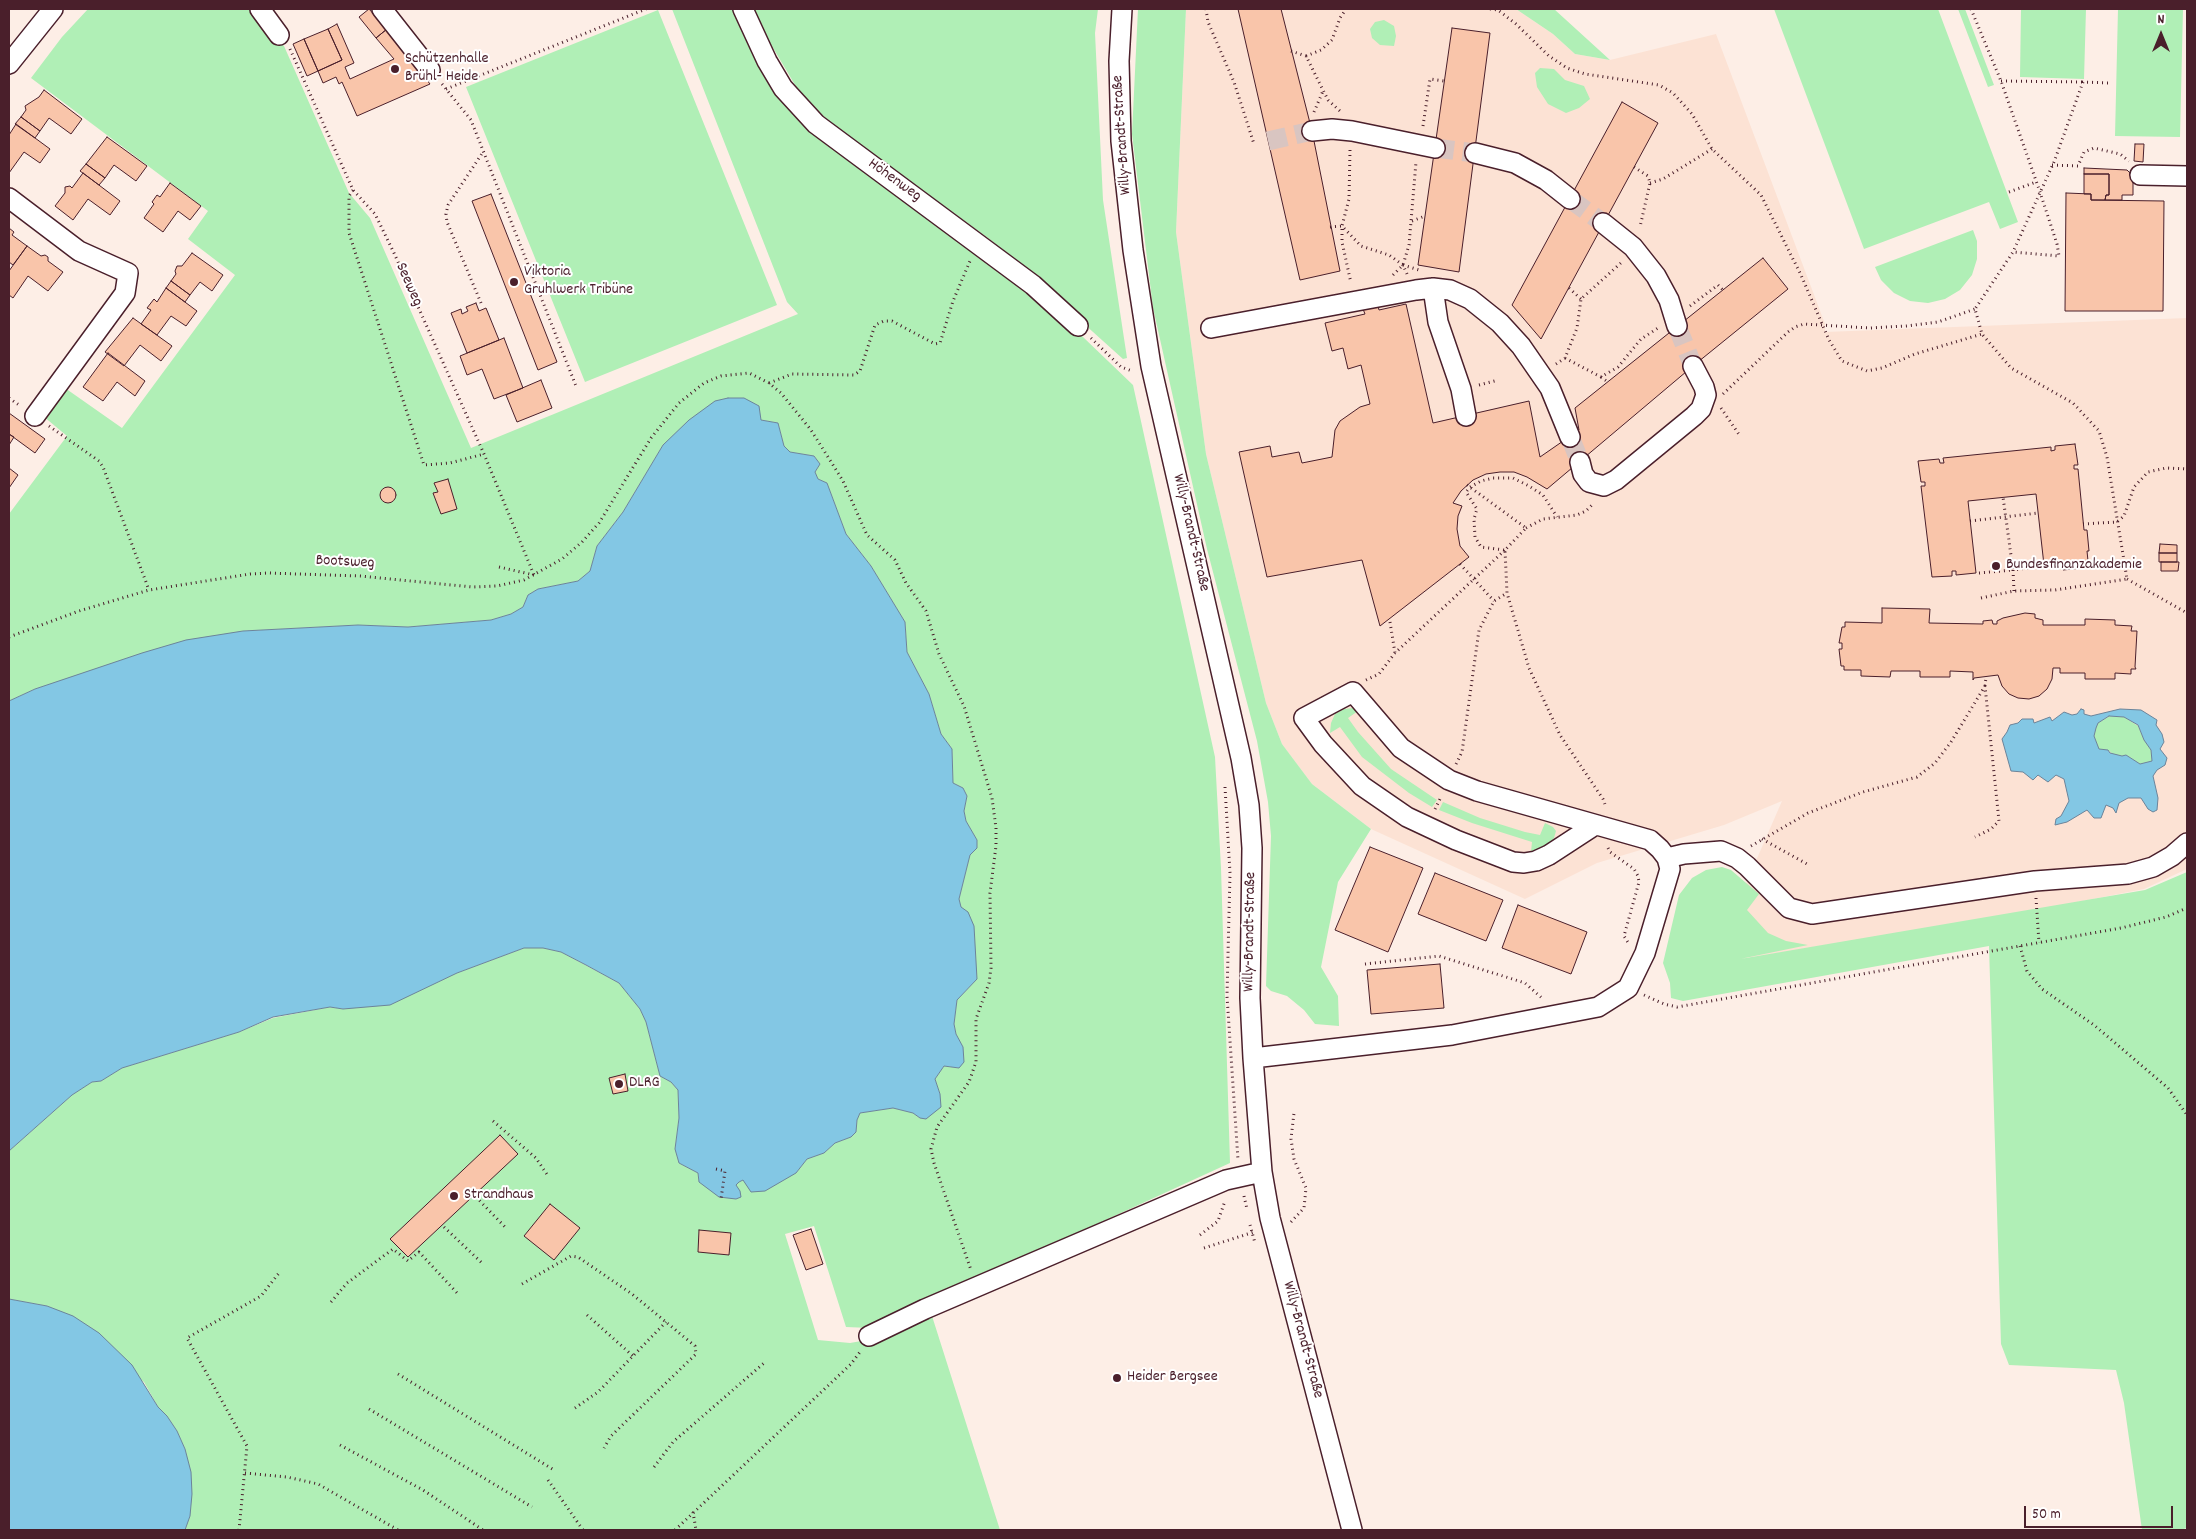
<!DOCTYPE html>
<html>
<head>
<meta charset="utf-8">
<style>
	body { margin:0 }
	#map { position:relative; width:2196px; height:1539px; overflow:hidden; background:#fdeee6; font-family:Dekko,sans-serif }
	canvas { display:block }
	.frame { position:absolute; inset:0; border:10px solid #4a1f2b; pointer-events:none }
	.north { position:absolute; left:2136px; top:10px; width:50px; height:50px; -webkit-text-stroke:4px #fff; paint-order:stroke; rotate:0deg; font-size:14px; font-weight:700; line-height:20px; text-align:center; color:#4a1f2b }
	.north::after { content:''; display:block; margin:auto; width:18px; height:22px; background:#4a1f2b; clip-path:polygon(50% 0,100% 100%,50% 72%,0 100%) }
	.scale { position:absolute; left:2024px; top:1506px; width:149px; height:22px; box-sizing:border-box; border:2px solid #4a1f2b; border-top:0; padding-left:6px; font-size:15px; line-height:18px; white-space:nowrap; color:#4a1f2b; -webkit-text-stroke:4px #fff; paint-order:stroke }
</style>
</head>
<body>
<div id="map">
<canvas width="2196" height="1539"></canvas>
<div class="frame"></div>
<div class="north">N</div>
<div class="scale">50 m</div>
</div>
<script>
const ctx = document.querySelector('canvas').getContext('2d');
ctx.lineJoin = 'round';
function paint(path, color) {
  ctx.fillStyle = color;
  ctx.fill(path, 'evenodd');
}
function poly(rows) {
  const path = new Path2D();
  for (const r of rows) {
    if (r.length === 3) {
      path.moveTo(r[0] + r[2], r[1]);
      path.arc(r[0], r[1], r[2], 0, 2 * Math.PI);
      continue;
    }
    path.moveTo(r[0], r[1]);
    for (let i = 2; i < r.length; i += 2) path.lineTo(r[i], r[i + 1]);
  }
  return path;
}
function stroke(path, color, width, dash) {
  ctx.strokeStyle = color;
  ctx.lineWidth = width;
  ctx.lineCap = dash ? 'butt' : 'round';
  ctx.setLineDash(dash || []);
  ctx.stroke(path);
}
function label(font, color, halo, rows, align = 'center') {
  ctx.font = font + ' Dekko,sans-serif';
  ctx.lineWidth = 4;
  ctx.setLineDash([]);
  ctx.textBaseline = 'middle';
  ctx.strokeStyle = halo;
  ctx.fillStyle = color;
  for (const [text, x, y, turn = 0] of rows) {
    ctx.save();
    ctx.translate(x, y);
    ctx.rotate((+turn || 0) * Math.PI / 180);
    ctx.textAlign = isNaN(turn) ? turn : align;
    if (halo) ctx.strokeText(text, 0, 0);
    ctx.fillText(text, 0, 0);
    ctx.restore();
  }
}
const built = poly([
	[1186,9,1516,9,1553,34,1575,54,1610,60,1716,34,1825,324,1825,332,2187,318,2187,869,2144,889,2037,910,1711,964,1782,801,1724,825,1597,863,1525,899,1371,829,1312,784,1282,744,1266,703,1206,454,1176,232]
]);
const green = poly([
	[88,9,254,9,284,46,349,193,370,218,471,448,798,314,787,302,672,9,736,9,770,85,807,127,1059,314,1133,385,1215,757,1221,868,1230,1163,870,1328,846,1327,814,1226,785,1234,818,1340,850,1343,884,1337,932,1316,1000,1530,185,1530,190,1516,185,1449,177,1431,167,1416,158,1407,144,1382,47,1306,9,1299,9,1151,72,1095,92,1082,101,1081,122,1068,239,1032,273,1018,330,1007,343,1009,424,988,457,973,524,948,543,948,561,952,619,983,640,1009,646,1022,660,1076,671,1082,678,1090,679,1118,675,1148,679,1163,698,1173,699,1182,736,1185,739,1182,743,1180,747,1184,796,1173,807,1159,824,1153,835,1143,851,1137,856,1132,857,1120,860,1113,893,1108,913,1113,920,1118,940,1094,935,1079,944,1066,959,1068,963,1047,956,1034,954,1024,957,1000,977,979,959,899,970,855,977,848,977,840,966,821,964,811,967,796,963,788,953,783,952,749,941,734,929,694,907,652,905,622,871,566,846,534,827,483,818,479,815,472,820,464,814,456,790,452,784,446,778,423,761,420,663,445,623,512,597,546,590,571,578,581,538,589,528,595,523,607,511,614,491,620,408,627,358,625,243,631,35,689,9,701,9,514,67,436,43,416,65,388,122,428,235,275,188,239,208,211,31,78,62,37],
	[750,9,1098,9,1095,33,1103,200,1127,358,1123,359,992,241,833,125,801,95],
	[1138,9,1186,9,1176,232,1206,454,1266,703,1282,744,1312,784,1371,829,1338,882,1321,967,1338,996,1339,1026,1315,1024,1304,1010,1287,996,1271,991,1266,986,1271,836,1268,802,1257,741,1207,549,1153,308,1132,134],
	[1516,9,1554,9,1610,60,1575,54,1553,34],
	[1774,9,1938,9,2018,222,2000,229,1989,202,1864,249],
	[1958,9,1965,9,1994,85,1988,87],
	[2021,9,2086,9,2084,79,2020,77],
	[2118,9,2183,9,2180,137,2115,136],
	[658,10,777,305,585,382,466,87],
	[1384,20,1394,26,1396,36,1394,46,1380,45,1372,38,1370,29,1375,22],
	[1540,68,1554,69,1565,80,1584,86,1590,99,1579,108,1566,113,1548,104,1537,87,1535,73],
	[1973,230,1977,241,1977,259,1972,275,1960,290,1945,299,1928,303,1910,301,1894,293,1881,280,1875,267],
	[1353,708,1358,711,1348,718,1358,732,1391,769,1437,800,1432,807,1409,793,1362,757,1340,727,1330,733,1331,723,1335,714,1344,709],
	[2110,716,2124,717,2138,726,2144,740,2151,750,2152,761,2140,764,2126,755,2122,756,2114,755,2108,750,2099,749,2094,736,2096,728,2098,723],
	[1443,802,1480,818,1525,832,1540,835,1545,823,1553,827,1556,831,1554,838,1550,844,1531,852,1532,842,1472,823,1439,810],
	[1722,867,1731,870,1759,894,1747,910,1768,933,1786,941,1808,945,1740,959,2145,890,2187,872,2187,1528,2180,1530,2142,1530,2124,1403,2116,1370,2009,1365,2001,1344,1989,946,1683,1001,1671,998,1670,983,1663,963,1679,895,1692,878,1706,870]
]);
const water = poly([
	[728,398,744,398,759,406,761,420,778,423,784,446,790,452,814,456,820,464,815,472,818,479,827,483,846,534,871,566,905,622,907,652,929,694,941,734,952,749,953,783,963,788,967,796,964,811,966,821,977,840,977,848,970,855,959,899,961,907,968,912,974,926,977,979,957,1000,954,1024,956,1034,963,1047,964,1062,959,1068,944,1066,935,1079,940,1094,941,1107,926,1119,920,1118,913,1113,893,1108,860,1113,857,1120,856,1132,851,1137,835,1143,824,1153,807,1159,796,1173,765,1191,751,1192,743,1180,739,1182,736,1185,740,1191,741,1197,736,1199,719,1197,699,1182,698,1173,679,1163,675,1149,679,1118,678,1090,671,1082,660,1076,646,1022,640,1009,619,983,586,965,561,952,543,948,524,948,457,973,390,1005,343,1009,330,1007,273,1017,239,1032,122,1068,101,1081,92,1082,72,1095,9,1151,9,701,35,689,142,653,186,640,243,631,358,625,408,627,491,620,511,614,523,607,528,595,538,589,578,581,590,571,597,546,623,512,663,445,689,420,715,401,728,398],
	[2081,709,2084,710,2084,714,2091,716,2120,709,2141,710,2157,720,2156,725,2162,734,2164,742,2160,749,2167,758,2165,765,2157,770,2153,776,2158,798,2157,810,2153,812,2148,809,2141,798,2128,798,2119,803,2116,813,2113,808,2106,805,2101,818,2094,818,2087,810,2067,822,2055,825,2056,819,2061,816,2069,801,2064,779,2056,775,2048,782,2038,775,2033,780,2023,772,2011,771,2002,739,2007,732,2010,725,2018,723,2022,719,2033,719,2034,723,2050,717,2052,721,2064,712,2072,715,2077,714,2081,709],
	[2109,716,2124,717,2138,725,2144,740,2151,750,2152,761,2140,764,2126,755,2122,756,2110,753,2108,750,2099,749,2094,736,2096,728,2098,723,2109,716],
	[9,1299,47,1306,73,1316,99,1333,132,1365,158,1407,167,1416,177,1431,185,1449,191,1472,192,1494,190,1516,185,1530,9,1530,9,1299]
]);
const building = poly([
	[369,9,387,29,376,38,359,17,369,9],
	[1238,9,1281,9,1312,131,1340,271,1300,280,1238,9],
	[337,24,354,63,345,67,350,79,394,59,376,38,387,29,430,84,357,116,342,82,339,84,336,77,323,83,318,71,342,60,328,29,337,24],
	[1452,28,1490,33,1459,272,1418,265,1452,28],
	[328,29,342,60,318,71,304,39,328,29],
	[304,39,318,71,307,76,293,44,304,39],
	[44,90,82,119,71,134,49,118,40,131,21,117,26,110,25,106,39,97,44,90],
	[1622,102,1658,123,1541,339,1512,305,1622,102],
	[21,117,40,131,35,138,15,124,21,117],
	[16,124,50,149,40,163,24,152,9,173,9,135,16,124],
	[107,137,147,166,136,181,114,165,105,178,86,164,107,137],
	[2135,144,2144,144,2143,162,2134,161,2135,144],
	[86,164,105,178,99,185,80,171,86,164],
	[2084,168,2127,170,2133,176,2133,195,2122,195,2122,200,2105,200,2106,195,2109,195,2109,174,2084,174,2084,168],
	[83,173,120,201,110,215,88,199,73,220,55,206,65,193,65,187,70,186,72,188,83,173],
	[2084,174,2109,174,2109,195,2106,195,2105,200,2091,200,2091,194,2084,194,2084,174],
	[170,183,201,206,190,220,178,211,163,232,144,218,154,204,152,202,157,195,160,197,170,183],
	[2066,193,2091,194,2091,200,2164,201,2163,311,2065,311,2066,193],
	[491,194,557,362,538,370,472,201,491,194],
	[9,228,14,232,12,235,27,246,13,265,9,262,9,228],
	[27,246,41,256,45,255,48,257,48,261,63,272,48,291,28,276,13,298,9,295,9,271,27,246],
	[192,253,223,275,212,291,200,282,190,295,171,281,176,274,175,271,177,266,182,266,192,253],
	[1763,258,1788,289,1693,366,1547,489,1527,477,1514,472,1500,472,1486,474,1473,480,1461,491,1453,503,1462,506,1458,516,1457,529,1460,546,1469,557,1380,626,1362,560,1267,577,1239,452,1270,446,1272,457,1299,452,1302,463,1332,457,1335,430,1340,421,1360,407,1370,404,1361,365,1348,369,1343,348,1332,351,1325,323,1365,314,1363,309,1378,306,1379,310,1406,304,1433,423,1529,401,1540,457,1579,430,1575,408,1763,258],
	[171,281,190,295,185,302,166,288,171,281],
	[166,288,197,311,186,326,171,316,157,335,141,324,151,310,147,308,154,299,157,302,166,288],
	[476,303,479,311,486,308,499,340,467,353,451,313,461,309,462,314,468,311,466,307,476,303],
	[133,318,172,346,161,361,140,345,124,366,105,352,133,318],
	[504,338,523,388,494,399,482,369,467,375,460,356,504,338],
	[108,353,145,381,135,396,117,382,103,401,83,387,108,353],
	[541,380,552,408,517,422,506,395,541,380],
	[9,413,45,439,35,453,9,434,9,413],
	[9,434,14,437,9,445,9,434],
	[2075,444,2078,465,2074,465,2074,469,2078,469,2084,530,2087,530,2089,551,2087,551,2088,561,2082,561,2082,568,2063,570,2062,563,2044,565,2036,494,1968,501,1976,573,1956,575,1956,571,1952,571,1952,576,1932,577,1921,486,1925,486,1925,482,1921,482,1918,461,1939,459,1940,463,1944,463,1943,458,2051,447,2051,451,2055,450,2055,446,2075,444],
	[9,468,18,475,9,488,9,468],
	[448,479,457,509,441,514,433,493,438,492,434,483,448,479],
	[388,495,8],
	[2160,544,2177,545,2177,553,2159,553,2160,544],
	[2159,553,2177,553,2177,562,2159,562,2159,553],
	[2161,562,2179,562,2178,571,2161,571,2161,562],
	[1882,608,1930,609,1929,623,1983,624,1983,621,1992,620,1993,624,1997,624,1997,621,2003,618,2025,613,2035,614,2035,618,2043,620,2043,625,2085,625,2085,619,2115,620,2115,625,2132,626,2131,631,2137,631,2135,667,2136,669,2131,669,2131,674,2115,673,2115,679,2085,679,2085,673,2060,673,2060,668,2053,668,2052,679,2047,689,2039,696,2029,699,2018,698,2009,694,2002,686,1998,675,1974,678,1973,680,1973,672,1950,671,1950,677,1920,677,1920,671,1891,671,1890,677,1861,676,1861,670,1844,670,1844,666,1841,666,1839,649,1842,649,1842,643,1839,643,1842,627,1845,627,1845,622,1882,623,1882,608],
	[1370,847,1423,868,1388,952,1335,930,1370,847],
	[1435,873,1503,900,1486,941,1418,914,1435,873],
	[1518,905,1587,932,1571,974,1502,948,1518,905],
	[1440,964,1444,1008,1371,1014,1367,970,1440,964],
	[625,1074,628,1091,613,1094,609,1078,625,1074],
	[500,1135,518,1154,408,1257,390,1239,500,1135],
	[550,1204,580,1228,554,1260,524,1236,550,1204],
	[811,1229,823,1264,806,1270,793,1235,811,1229],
	[699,1230,731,1233,729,1255,698,1252,699,1230]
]);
const minorTunnel = poly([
	[1268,141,1312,131],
	[1435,148,1475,153],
	[1570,199,1603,223],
	[1677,326,1693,366],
	[1570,437,1580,462]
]);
const path = poly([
	[1206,9,1208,22,1234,82,1254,144],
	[1490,9,1498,10,1516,24,1549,56,1567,68,1585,74,1659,85,1673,93,1692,114,1712,149,1761,195,1801,275,1829,340,1842,361,1867,371,1882,368,1915,354,1982,334],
	[1971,9,2001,81,2040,192,2057,244,2059,256,2013,252],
	[290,49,353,190,375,214,394,253,484,454,534,575],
	[1291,51,1306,56,1328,100,1340,111],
	[1306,56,1321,50,1332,40,1340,18,1346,9],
	[2001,81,2083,82],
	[442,84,471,120,576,386],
	[446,89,646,9],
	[1314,112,1323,91],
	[1423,126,1430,79,1444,81],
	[1350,150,1349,199,1342,226,1361,246,1389,255,1403,265,1407,274],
	[2052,165,2078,166,2084,152,2094,148,2120,154,2129,161],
	[1634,167,1648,176,1650,183,1640,227],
	[1650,183,1663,179,1712,149],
	[353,190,349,196,349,233,424,465,450,463,484,454],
	[2009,192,2036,182],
	[1412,221,1425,216],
	[1330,227,1342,226,1342,242,1351,283],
	[1403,265,1419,270],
	[1393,275,1403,265,1409,245,1416,162],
	[1569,288,1581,299],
	[481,303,447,222,446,214,448,205,483,152],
	[1690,306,1718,285,1723,290],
	[1091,338,1121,367,1132,371],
	[1565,358,1601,377,1618,367,1641,339,1658,328],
	[1556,364,1565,358,1577,328,1581,299,1622,262],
	[1601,377,1608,382],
	[769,383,792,374,854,375,860,371,875,325,884,321,892,321,935,344,940,343,953,301,970,261],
	[1479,385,1498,380],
	[1723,394,1788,332,1795,327,1804,324,1870,328,1906,326,1938,322,1975,309],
	[9,398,19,405],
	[1721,408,1740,436],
	[49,426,99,461,103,467,149,590],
	[1467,485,1526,528,1505,550,1507,593,1529,668,1560,735,1603,799,1606,807],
	[1970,521,2038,513],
	[2083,524,2117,522,2124,516,2134,487,2148,472,2166,468,2187,469],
	[1526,528,1543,519,1577,515,1586,511,1594,503],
	[1504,550,1481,547,1475,537,1474,519,1477,509,1466,492,1470,487,1481,481,1493,478,1513,478,1529,486,1543,495,1557,517],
	[1460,564,1494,601],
	[499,567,534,575],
	[1979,573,2013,570,2003,497],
	[2127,579,2187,613],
	[2014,591,2013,570,2042,566],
	[1981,598,2014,591,2055,590,2127,579,2107,457,2099,431,2073,403,2011,368,1982,334,1975,309,2013,252,2054,162,2083,82,2109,83],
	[1390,622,1395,653],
	[9,637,79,611,149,590,250,574,268,573,360,576,472,587,497,586,524,580,562,559,582,542,599,523,651,438,679,403,704,383,721,376,749,373,769,383,781,393,811,430,843,481,867,535,895,560,906,583,926,611,939,654,964,706,992,798,996,828,996,846,990,893,991,968,989,983,976,1019,976,1062,969,1082,937,1127,931,1149,934,1163,971,1270],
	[1366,680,1379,674,1395,653,1505,550],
	[1985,686,1986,677],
	[1456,764,1462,752,1479,630,1494,601,1507,593],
	[1225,787,1230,873,1227,996,1238,1160],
	[1435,809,1441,797],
	[1762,839,1807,864],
	[1751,846,1808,813,1863,792,1917,777,1935,763,1951,742,1985,686,1999,821,1991,829,1975,837],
	[1608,848,1610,852,1634,869,1638,876,1639,882,1624,936,1629,944],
	[2036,898,2039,943],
	[2020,946,2027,971,2042,989,2094,1025,2168,1088,2187,1115],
	[1365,964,1439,956,1525,983,1543,999],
	[1644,995,1664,1004,1677,1007,2121,928,2166,917,2187,908],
	[493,1121,536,1158,548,1176],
	[716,1169,725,1171,721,1199],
	[1244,1196,1247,1209],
	[476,1197,507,1229],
	[1291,1222,1304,1208,1306,1188,1294,1159,1291,1139,1294,1113],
	[1250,1225,1255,1243],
	[444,1227,482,1263],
	[1200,1235,1218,1221,1225,1201],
	[1204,1248,1254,1232],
	[522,1284,571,1256,578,1257,632,1294,695,1346,696,1354,611,1436,604,1448],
	[331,1302,347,1283,393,1249,408,1261,419,1252,459,1295],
	[587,1315,633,1356],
	[398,1374,554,1470],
	[575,1408,598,1392,666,1322],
	[369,1409,532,1507],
	[340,1445,423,1490,483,1530],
	[654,1467,673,1442,764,1363],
	[245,1473,287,1477,318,1484,398,1530],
	[548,1480,583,1530],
	[693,1512,696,1530],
	[239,1530,247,1446,187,1338,261,1296,279,1273],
	[675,1530,851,1364,860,1352]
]);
const minor = poly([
	[260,9,279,35],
	[382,9,430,70],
	[743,9,767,61,783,88,816,124,1033,285,1078,326],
	[1122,9,1119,61,1121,141,1133,250,1151,366,1241,758,1249,805,1252,848,1250,998,1253,1058,1262,1172,1270,1218,1352,1530],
	[9,64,53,9],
	[1312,131,1332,129,1352,131,1435,148],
	[1475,153,1515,163,1546,180,1570,199],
	[2140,175,2187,176],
	[9,198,79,251,128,273,125,293,35,416],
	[1603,223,1633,247,1656,276,1669,300,1677,326],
	[1433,288,1438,322,1461,389,1466,416],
	[1211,328,1416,290,1433,288,1450,290,1470,299,1500,323,1521,346,1550,388,1570,437],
	[1580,462,1583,474,1589,482,1604,486,1616,480,1694,416,1701,409,1706,395,1704,387,1693,366],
	[1667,858,1684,854,1721,851,1737,858,1747,866,1789,908,1812,914,2035,881,2128,874,2153,867,2172,856,2187,843],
	[1253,1058,1452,1035,1598,1007,1628,988,1645,953,1670,869,1667,858,1660,849,1650,840,1477,791,1449,780,1401,748,1353,692,1304,718,1323,744,1362,786,1407,817,1456,840,1513,862,1524,863,1536,861,1549,855,1595,825],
	[869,1336,925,1309,1226,1180,1262,1172]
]);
const markers = [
	[395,69,5,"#4a1f2b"],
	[514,282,5,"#4a1f2b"],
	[1996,566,5,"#4a1f2b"],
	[619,1084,5,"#4a1f2b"],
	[454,1196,5,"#4a1f2b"],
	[1117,1378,5,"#4a1f2b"]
];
const poiNames = [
	["Schützenhalle",405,60],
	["Brühl- Heide",405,78],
	["Viktoria",524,273],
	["Gruhlwerk Tribüne",524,291],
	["Bundesfinanzakademie",2006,566],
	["DLRG",629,1084],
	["Strandhaus",464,1196],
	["Heider Bergsee",1127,1378]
];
const streetNames = [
	["Willy-Brandt-Straße",1123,135,-94],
	["Höhenweg",894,181,36],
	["Seeweg",408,285,66],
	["Willy-Brandt-Straße",1190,533,77],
	["Bootsweg",345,563,3],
	["Willy-Brandt-Straße",1251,932,-89],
	["Willy-Brandt-Straße",1302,1340,75]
];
paint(built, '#fce2d4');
paint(green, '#b0efb6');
paint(water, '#83c7e4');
stroke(water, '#6c849a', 1);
paint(building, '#f9c5aa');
stroke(building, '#4a1f2b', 1);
stroke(minorTunnel, '#d9c5c1', 19, [19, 9]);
stroke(minor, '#4a1f2b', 22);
stroke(path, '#4a1f2b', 3, [1, 4]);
stroke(minor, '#fff', 19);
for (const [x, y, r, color] of markers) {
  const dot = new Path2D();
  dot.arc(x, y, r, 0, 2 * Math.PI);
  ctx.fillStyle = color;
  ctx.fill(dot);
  stroke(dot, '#fff', 2);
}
label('16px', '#4a1f2b', '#fff', poiNames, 'left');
label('16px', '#4a1f2b', '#fff', streetNames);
</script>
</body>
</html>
